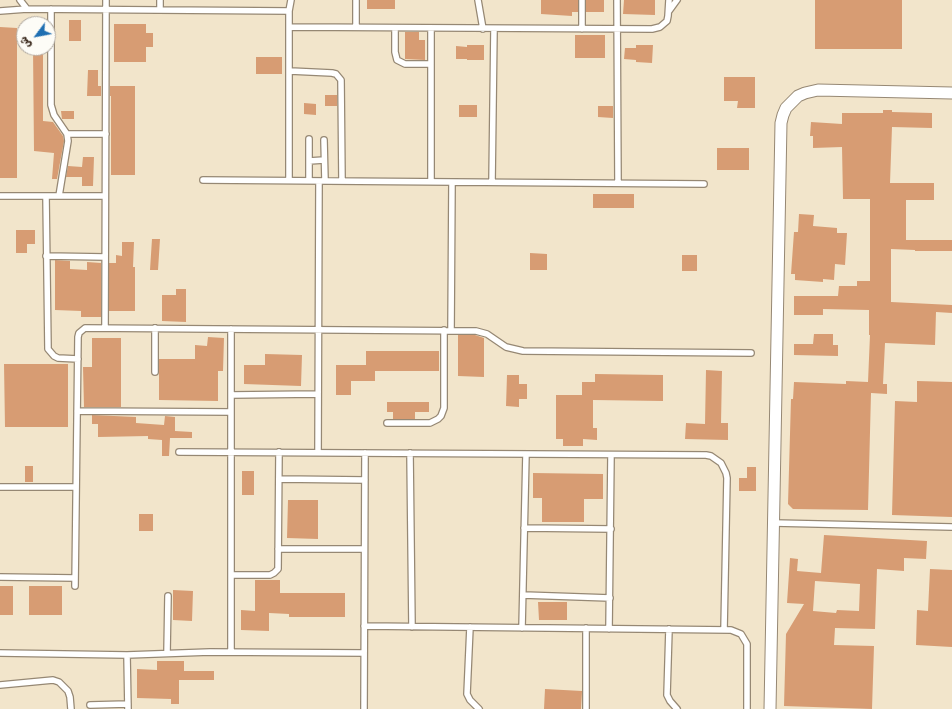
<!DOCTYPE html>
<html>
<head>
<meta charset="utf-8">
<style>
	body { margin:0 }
	#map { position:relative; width:952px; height:709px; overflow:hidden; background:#f2e5cb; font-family:Dekko,"Playpen Sans Arabic",sans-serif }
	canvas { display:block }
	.north { position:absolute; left:16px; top:16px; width:40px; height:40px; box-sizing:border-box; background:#fdfcf7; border:1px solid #afa8a0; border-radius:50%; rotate:238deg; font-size:11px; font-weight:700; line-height:16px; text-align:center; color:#3b2a1e }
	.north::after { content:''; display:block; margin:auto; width:14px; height:18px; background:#1f6fb2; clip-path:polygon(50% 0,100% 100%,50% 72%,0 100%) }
</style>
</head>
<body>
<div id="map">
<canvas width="952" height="709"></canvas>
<div class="north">ش</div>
</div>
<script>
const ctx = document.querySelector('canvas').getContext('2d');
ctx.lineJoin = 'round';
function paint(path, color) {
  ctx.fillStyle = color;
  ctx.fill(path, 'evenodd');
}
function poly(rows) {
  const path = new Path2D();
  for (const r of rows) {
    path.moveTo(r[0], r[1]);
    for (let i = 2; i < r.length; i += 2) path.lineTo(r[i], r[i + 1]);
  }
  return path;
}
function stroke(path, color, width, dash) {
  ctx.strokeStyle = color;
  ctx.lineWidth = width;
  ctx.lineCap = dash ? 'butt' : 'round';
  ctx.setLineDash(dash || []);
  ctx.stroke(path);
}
const building = poly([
	[367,0,395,0,395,9,367,9],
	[541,0,578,0,578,12,572,12,572,16,541,14],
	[586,0,604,0,604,12,586,12],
	[624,0,655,0,655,15,623,14],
	[815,0,902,0,902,49,815,49],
	[69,20,81,20,81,41,69,41],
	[114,24,146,24,146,33,153,33,153,47,146,47,146,62,114,62],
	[0,27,17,28,17,178,0,178],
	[405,32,419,32,419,40,425,40,425,60,405,59],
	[575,35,605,35,605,58,575,58],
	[467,45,484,45,484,60,467,60,467,59,456,59,456,46,467,47],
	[636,45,653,45,652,63,636,62,636,60,624,59,625,48,636,48],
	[33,48,43,48,43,121,53,122,63,136,64,141,57,179,52,179,54,153,34,151],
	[256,57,282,57,282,74,256,74],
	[88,70,98,70,98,86,101,86,101,96,87,96],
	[724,77,755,77,755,108,737,108,738,101,724,101],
	[110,86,135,86,135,175,111,175,111,96,110,96],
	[325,95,337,95,337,106,325,106],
	[304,103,316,104,316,115,304,114],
	[459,105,477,105,477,117,459,117],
	[598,106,613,106,613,118,598,117],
	[883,110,892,110,892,112,932,113,932,128,892,127,890,183,934,183,934,200,906,200,906,240,952,240,952,251,915,251,915,250,891,249,891,302,952,305,952,313,936,312,935,345,885,343,883,384,887,384,887,394,871,393,868,510,793,509,788,504,791,399,793,399,794,382,846,384,846,381,868,382,870,335,869,335,869,310,823,309,823,315,794,315,794,296,838,296,839,286,857,286,857,281,870,281,870,199,843,199,842,147,813,148,813,136,810,136,811,122,842,124,842,113,883,113],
	[61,111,74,111,74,119,62,119],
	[717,148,749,148,749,170,717,170],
	[83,157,94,157,93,186,82,186,82,177,66,177,68,166,82,167],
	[593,194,634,194,634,208,593,208],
	[799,214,814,215,813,226,837,228,837,233,847,233,845,265,835,264,834,280,823,279,823,282,795,280,795,274,791,274,794,232,798,232],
	[16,230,35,230,35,244,27,244,27,253,16,253],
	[152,239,160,239,158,270,150,270],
	[122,242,134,242,133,267,135,267,135,311,109,311,109,263,116,263,116,255,122,256],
	[530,253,547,254,547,270,530,270],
	[682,255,697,255,697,271,682,271],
	[55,260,70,261,70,269,87,270,87,262,101,263,101,317,81,317,81,311,55,310],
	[176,289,186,289,186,322,162,321,162,295,176,295],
	[814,334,833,334,833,345,838,345,838,356,794,355,794,344,813,344],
	[458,335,475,335,484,338,484,377,458,376],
	[208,337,224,338,223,371,218,371,218,401,159,400,159,359,195,359,195,345,207,346],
	[92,338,121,338,121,407,84,407,83,367,92,367],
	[366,351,439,351,439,371,375,371,375,381,351,381,351,395,336,395,336,365,366,365],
	[265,354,302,355,301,386,244,384,244,365,265,365],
	[4,364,68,364,68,427,5,427],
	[706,370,722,371,721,423,728,423,728,440,685,439,686,423,705,424],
	[595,374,663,375,663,401,593,400,593,428,597,428,597,440,583,439,583,446,563,446,563,439,556,439,556,395,582,395,582,382,595,382],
	[507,375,519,375,519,384,527,384,527,399,519,399,519,407,506,406],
	[917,381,952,382,952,517,892,515,895,401,917,402],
	[387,402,429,402,429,412,415,412,415,419,393,419,393,412,387,412],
	[92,415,136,417,136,423,164,425,165,416,175,417,175,431,192,432,192,438,170,438,169,456,162,456,162,440,148,439,148,436,98,437,98,424,92,424],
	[25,466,33,466,33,482,25,482],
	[747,467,756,467,756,491,739,491,739,478,747,478],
	[242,471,254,471,254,495,242,495],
	[533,473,603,474,603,499,584,499,584,522,542,522,542,498,533,498],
	[288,500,318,500,318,539,287,538],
	[139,514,153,514,153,531,139,531],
	[824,535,927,541,926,559,904,558,904,571,877,569,875,629,835,628,834,645,874,646,872,709,784,706,786,634,804,604,787,603,790,558,798,559,797,571,821,573],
	[815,581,860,584,859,611,837,610,836,613,813,611],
	[930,569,952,570,952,647,916,645,917,610,928,611],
	[255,580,280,580,280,593,345,593,345,617,289,617,289,614,269,613,269,631,241,630,241,610,255,611],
	[0,586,13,586,13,615,0,615],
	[29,586,62,586,62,615,29,615],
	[173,590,193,591,192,621,173,620],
	[538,602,567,602,567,620,539,620],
	[157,661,184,661,184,671,214,671,214,680,179,680,179,704,171,704,171,699,137,698,137,669,157,670],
	[545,689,582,691,581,709,544,709]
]);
const service = poly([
	[20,0,27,9],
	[356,0,356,27],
	[478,0,483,29],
	[617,0,618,183],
	[51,9,51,105,54,115,67,134,68,141,59,196],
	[160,10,160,0],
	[0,11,27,9,289,11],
	[669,11,677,0],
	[290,27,652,29,660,27,667,21,668,16,669,0],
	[395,28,395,52,397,60,405,64,431,64],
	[431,28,431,182],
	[582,29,582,0],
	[290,71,332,73,336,74,341,80,342,181],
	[67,134,106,134],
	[309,139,309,181],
	[324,140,325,181],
	[309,161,324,160],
	[203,180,704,184],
	[289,180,289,11,291,0],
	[492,182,494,29],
	[0,196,105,196],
	[46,196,48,349,54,356,58,358,78,359],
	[46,256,105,257],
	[105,328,106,0],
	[451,330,452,182],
	[155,372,155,328],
	[231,395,318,394],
	[77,411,231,412],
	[387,423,430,423,438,419,441,416,444,408,444,330],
	[179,452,706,455,711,456,721,463,726,473,727,478,724,630],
	[318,453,319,181],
	[410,453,412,627],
	[279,479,365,480],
	[0,487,76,487],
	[774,523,952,527],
	[524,528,611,529],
	[278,549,364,549],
	[231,575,270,575,274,573,278,569,279,452],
	[0,577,75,578],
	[75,586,78,337,79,333,85,328,476,331,487,334,506,347,523,351,751,353],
	[523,595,610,598],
	[364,626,731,630,741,634,747,644,747,709],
	[470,627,467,694,470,700,479,709],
	[522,628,526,454],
	[609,629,611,455],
	[669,629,667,695,670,701,677,709],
	[231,652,231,329],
	[0,653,127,655,210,652,364,653],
	[167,653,168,596],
	[127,655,128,709],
	[0,685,53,680,59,682,68,691,70,697,71,709],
	[90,705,128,704],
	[364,709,365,453],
	[586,709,586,628]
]);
const minor = poly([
	[770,709,781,123,783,115,786,108,798,96,805,93,818,90,952,93]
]);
paint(building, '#d79c73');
stroke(service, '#968874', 8);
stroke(minor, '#968874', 13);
stroke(service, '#fff', 5.5);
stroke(minor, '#fff', 11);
</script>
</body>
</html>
